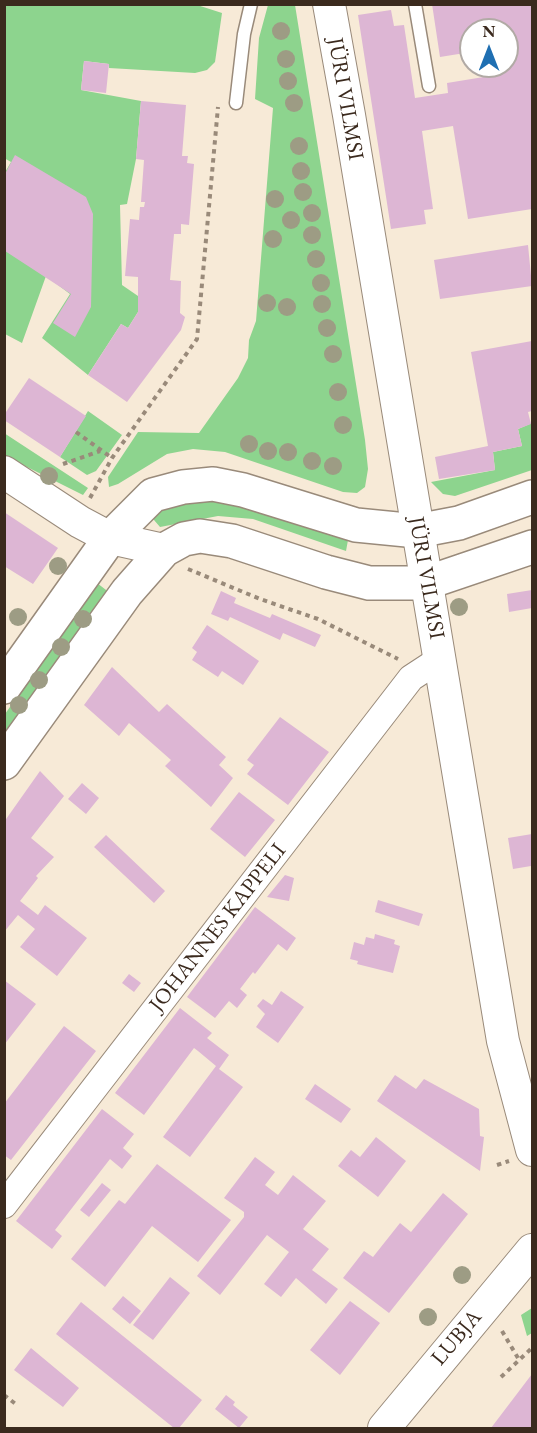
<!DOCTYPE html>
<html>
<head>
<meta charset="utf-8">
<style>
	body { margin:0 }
	#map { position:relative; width:537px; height:1433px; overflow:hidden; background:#f7ead7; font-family:"EB Garamond",serif }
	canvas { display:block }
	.frame { position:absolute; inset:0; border:6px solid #3b2a1e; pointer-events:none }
	.north { position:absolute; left:459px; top:18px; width:60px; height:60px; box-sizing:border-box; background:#fff; border:2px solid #b1aaa5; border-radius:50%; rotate:0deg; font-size:16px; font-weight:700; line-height:24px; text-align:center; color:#3b2a1e }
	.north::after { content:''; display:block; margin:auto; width:21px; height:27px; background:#1f6fb2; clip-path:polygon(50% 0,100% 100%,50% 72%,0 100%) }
</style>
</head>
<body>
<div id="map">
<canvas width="537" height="1433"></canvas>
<div class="frame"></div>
<div class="north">N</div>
</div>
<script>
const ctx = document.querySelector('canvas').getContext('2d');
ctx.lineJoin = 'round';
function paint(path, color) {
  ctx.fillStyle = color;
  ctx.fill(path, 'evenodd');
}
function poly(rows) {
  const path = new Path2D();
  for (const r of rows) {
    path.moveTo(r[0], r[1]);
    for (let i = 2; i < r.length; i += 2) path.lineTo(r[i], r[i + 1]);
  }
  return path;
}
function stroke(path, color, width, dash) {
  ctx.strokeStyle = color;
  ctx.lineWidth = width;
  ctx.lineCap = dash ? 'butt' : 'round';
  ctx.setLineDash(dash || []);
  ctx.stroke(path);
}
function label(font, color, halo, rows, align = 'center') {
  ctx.font = font + ' "EB Garamond",serif';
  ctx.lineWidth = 6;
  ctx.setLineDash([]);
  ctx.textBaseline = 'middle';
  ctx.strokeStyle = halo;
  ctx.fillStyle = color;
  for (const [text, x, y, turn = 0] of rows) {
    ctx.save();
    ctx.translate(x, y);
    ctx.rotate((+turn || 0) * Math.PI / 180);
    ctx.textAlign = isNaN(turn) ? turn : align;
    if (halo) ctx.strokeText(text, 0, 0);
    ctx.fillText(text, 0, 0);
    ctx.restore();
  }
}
const green = poly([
	[194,4,222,13,215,62,207,70,195,73,109,68,109,64,84,61,81,90,141,101,136,159,127,204,120,205,122,285,138,296,138,312,128,328,121,324,88,375,42,338,70,294,46,276,22,343,5,334,4,174,11,162,4,158,4,5],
	[268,5,295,5,365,440,368,469,365,487,357,493,343,492,225,452,193,449,167,454,118,484,109,487,108,477,138,432,199,433,238,378,248,358,249,340,256,321,273,108,255,99,259,38],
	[88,411,122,435,96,471,87,475,60,457],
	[532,423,532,470,455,496,443,494,431,482,495,470,493,452,522,446,518,429],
	[4,433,88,488,83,495,5,456],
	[213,499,247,504,348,540,346,551,253,519,218,516,160,527,154,520,154,514,160,509,177,502],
	[97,583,110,593,5,741,5,714],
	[532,1308,532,1333,527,1336,521,1315]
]);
const building = poly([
	[432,4,532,4,532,209,468,219,453,126,422,131,433,209,424,210,426,224,391,229,358,15,391,10,394,26,404,25,415,98,448,93,447,83,502,74,501,66,507,66,507,30,471,30,471,52,440,57],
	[84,61,109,64,106,93,81,90],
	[141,101,186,105,182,156,188,156,187,163,194,164,189,225,181,224,181,234,174,234,170,280,181,281,180,313,185,317,181,330,127,402,88,375,121,324,128,328,138,312,138,277,125,276,130,219,139,220,140,207,144,207,145,202,141,202,144,160,136,159],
	[15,155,86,197,93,214,91,307,75,337,53,323,71,294,5,251,5,174],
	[528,245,532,286,440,299,434,260],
	[532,341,532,411,528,412,531,424,518,429,522,446,493,452,495,470,439,479,435,457,488,446,471,352],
	[29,378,86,416,60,457,4,420,4,415],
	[4,512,58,548,33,584,4,566],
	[532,590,532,608,509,612,507,594],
	[221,591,236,598,234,603,270,618,272,614,321,635,315,647,283,633,280,640,230,617,228,621,211,614],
	[207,625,259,661,243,685,222,671,218,677,192,660,197,652,192,648],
	[112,667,159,712,167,704,226,757,219,765,233,778,211,807,165,766,171,760,129,723,119,736,84,705],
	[280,717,329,752,288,805,247,774,254,765,247,760],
	[40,771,64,796,31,838,54,857,36,876,38,878,20,901,38,915,45,905,87,938,57,976,20,947,35,929,18,915,4,932,4,822],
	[82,783,99,798,86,814,68,799],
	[239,792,275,820,245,857,210,829],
	[532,834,531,866,513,869,508,838],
	[106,835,165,891,154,903,94,847],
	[285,875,294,878,289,901,267,897],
	[378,900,423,914,419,926,375,912],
	[255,907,296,938,287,951,278,944,255,974,253,972,240,989,247,995,237,1008,229,1001,215,1018,187,997],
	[375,934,395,940,394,944,400,946,393,973,357,964,358,961,350,959,354,942,364,945,366,937,374,939],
	[129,974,141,983,134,992,122,983],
	[4,980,36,1004,4,1045],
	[281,991,304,1007,278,1043,256,1027,265,1014,257,1006,263,999,272,1005],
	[180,1008,212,1033,207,1038,229,1055,219,1069,243,1087,190,1157,163,1137,216,1066,198,1051,194,1048,144,1115,115,1093],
	[64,1026,96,1051,11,1160,4,1155,4,1104],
	[395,1075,416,1089,424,1079,479,1109,480,1136,484,1137,480,1171,377,1101],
	[315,1084,351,1109,341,1123,305,1099],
	[102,1109,134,1134,123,1148,132,1156,122,1169,110,1159,55,1230,62,1236,52,1249,16,1221],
	[376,1137,406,1161,378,1197,338,1166,351,1150,360,1157],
	[255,1157,275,1172,265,1185,278,1195,293,1175,326,1201,303,1229,329,1249,312,1270,338,1289,326,1304,296,1278,281,1297,264,1284,289,1252,267,1235,220,1295,197,1276,244,1217,244,1212,224,1198],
	[157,1164,231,1220,198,1262,152,1226,105,1287,71,1259,119,1200,125,1204],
	[102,1183,111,1190,89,1217,80,1210],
	[443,1193,468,1214,389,1313,343,1278,364,1251,373,1257,400,1223,411,1232],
	[170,1277,190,1293,153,1340,133,1325],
	[123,1296,141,1311,130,1324,112,1309],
	[350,1301,380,1323,340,1375,310,1350],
	[81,1302,202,1400,179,1428,174,1428,56,1334],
	[31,1348,79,1388,63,1407,14,1370],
	[532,1374,532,1428,491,1428],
	[226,1395,235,1402,233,1405,248,1417,239,1428,215,1409]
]);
const path = poly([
	[76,432,112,458],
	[63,464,100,451],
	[90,498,112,458,197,339,218,107],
	[188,569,260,599,318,619,398,659],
	[497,1165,509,1161],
	[502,1331,518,1358],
	[501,1377,532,1348],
	[4,1395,17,1405]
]);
const service = poly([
	[415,4,429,86],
	[236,103,244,34,251,4]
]);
const minor = poly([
	[4,1205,411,678,440,659]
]);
const tertiary = poly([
	[329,4,349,115,503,1041,532,1150],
	[4,472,80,522,110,538,164,550],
	[384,1428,532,1250]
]);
const secondary = poly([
	[4,687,110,538,153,495,183,487,213,484,243,490,356,525,417,531,459,523,532,497],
	[4,763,127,592,164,550,184,539,200,536,232,541,326,572,369,583,426,583,532,547]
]);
const trees = [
	[281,31],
	[286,59],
	[288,81],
	[294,103],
	[299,146],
	[301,171],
	[303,192],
	[275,199],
	[312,213],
	[291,220],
	[312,235],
	[273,239],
	[316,259],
	[321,283],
	[267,303],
	[322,304],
	[287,307],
	[327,328],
	[333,354],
	[338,392],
	[343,425],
	[249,444],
	[268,451],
	[288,452],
	[312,461],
	[333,466],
	[49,476],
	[58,566],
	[459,607],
	[18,617],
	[83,619],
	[61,647],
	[39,680],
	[19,705],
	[462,1275],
	[428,1317]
];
const streetNames = [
	["JÜRI VILMSI",345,99,80],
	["JÜRI VILMSI",426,578,80],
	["JOHANNES KAPPELI",218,928,-52],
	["LUBJA",457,1338,-50]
];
paint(green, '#8dd48e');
paint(building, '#ddb6d4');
stroke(service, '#998a7a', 15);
stroke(minor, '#998a7a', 28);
stroke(tertiary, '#998a7a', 34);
stroke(secondary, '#998a7a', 36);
stroke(path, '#998a7a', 4, [4.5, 4.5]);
stroke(service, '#fff', 12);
stroke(minor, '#fff', 26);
stroke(tertiary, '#fff', 32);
stroke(secondary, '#fff', 33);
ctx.fillStyle = '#9d9c84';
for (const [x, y] of trees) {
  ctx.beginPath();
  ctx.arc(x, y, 9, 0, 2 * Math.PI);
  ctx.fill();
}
label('22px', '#3b2a1e', '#fff', streetNames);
</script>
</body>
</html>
